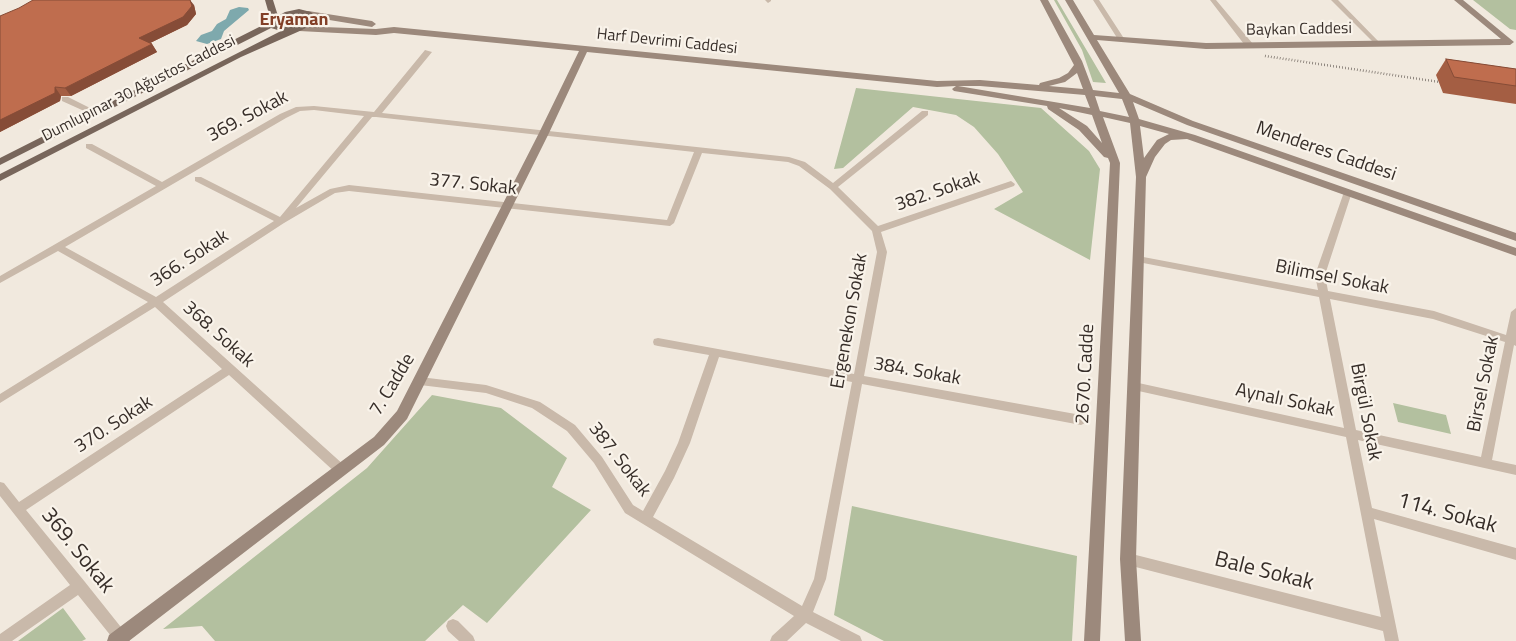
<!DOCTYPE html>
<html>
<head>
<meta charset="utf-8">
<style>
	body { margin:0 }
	canvas { display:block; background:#f1e9de }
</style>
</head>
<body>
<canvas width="1516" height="641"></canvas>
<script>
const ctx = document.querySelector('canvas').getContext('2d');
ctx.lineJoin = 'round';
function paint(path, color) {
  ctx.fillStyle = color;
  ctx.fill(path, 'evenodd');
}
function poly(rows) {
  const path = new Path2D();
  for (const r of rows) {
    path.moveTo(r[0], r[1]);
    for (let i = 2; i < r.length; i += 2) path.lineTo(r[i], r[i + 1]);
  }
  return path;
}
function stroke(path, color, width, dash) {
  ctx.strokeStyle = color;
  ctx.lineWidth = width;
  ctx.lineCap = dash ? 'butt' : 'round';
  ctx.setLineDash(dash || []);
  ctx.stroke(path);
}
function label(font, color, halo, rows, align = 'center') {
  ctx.font = font + ' "Titillium Web",sans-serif';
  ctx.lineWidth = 4.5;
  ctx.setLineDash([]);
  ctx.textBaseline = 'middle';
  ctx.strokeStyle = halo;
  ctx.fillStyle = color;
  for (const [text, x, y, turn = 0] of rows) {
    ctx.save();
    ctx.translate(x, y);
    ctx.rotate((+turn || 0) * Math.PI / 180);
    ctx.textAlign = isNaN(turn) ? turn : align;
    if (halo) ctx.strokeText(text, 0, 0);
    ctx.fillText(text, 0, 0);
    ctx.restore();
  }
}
const green = poly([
	[1054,0,1057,0,1106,83,1093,82,1082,50],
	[1473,0,1516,0,1516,30,1510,29],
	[856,88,1041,108,1089,151,1100,169,1090,260,994,209,1023,192,998,154,974,127,956,115,913,107,843,168,834,169],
	[432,395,501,408,567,458,552,487,591,510,487,623,463,605,425,641,215,641,202,626,163,629,367,468],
	[1393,403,1446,415,1451,434,1398,422],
	[852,506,1077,556,1072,641,884,641,834,615],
	[63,608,86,639,82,641,18,641]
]);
const water = poly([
	[239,7,248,8,249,10,224,31,221,39,207,44,196,41,201,35,212,31,217,24,226,19,230,10]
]);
const street = poly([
	[765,0,771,0,771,1,768,3,765,0],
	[1093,0,1099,0,1125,40,1123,41,1119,41,1093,0],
	[1210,0,1216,0,1253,44,1253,48,1247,48,1210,0],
	[1331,0,1338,0,1380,43,1380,45,1376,45,1331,0],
	[425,50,432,52,382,113,789,157,805,162,833,183,922,111,928,111,928,115,838,187,878,226,1008,182,1011,181,1015,184,1014,186,881,232,887,252,864,376,1081,415,1085,417,1087,420,1085,423,1081,425,862,384,826,579,813,612,860,636,862,641,841,641,806,623,787,641,770,641,772,636,794,616,625,513,594,463,567,431,532,408,486,393,420,385,416,384,415,381,416,378,420,377,486,385,540,402,575,425,602,457,633,505,643,511,665,471,678,443,709,355,658,346,654,345,653,342,654,339,658,338,854,374,877,252,872,231,830,189,799,166,788,162,702,153,674,223,670,226,349,191,335,193,284,223,163,302,345,466,347,470,345,474,341,475,337,474,229,375,26,510,85,582,128,636,130,641,115,641,78,595,12,641,0,641,0,634,70,585,0,496,0,482,4,483,19,502,222,369,155,307,0,403,0,394,148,302,58,251,0,283,0,276,156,186,86,148,86,144,92,144,162,182,280,114,296,107,314,106,374,112,425,50],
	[314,110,364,116,280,217,201,177,195,177,195,181,274,221,156,297,65,247,286,118,300,111,314,110],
	[372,117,376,117,694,152,667,220,349,185,330,189,296,208,372,117],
	[719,357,852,382,814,579,802,606,653,517,674,478,690,443,719,357],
	[62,97,68,97,100,113,96,115,93,115,62,101,62,97],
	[1348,189,1352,192,1325,275,1328,291,1434,311,1506,335,1511,312,1516,308,1516,346,1514,345,1492,460,1516,465,1516,475,1358,440,1372,508,1516,548,1516,560,1374,519,1399,641,1385,641,1383,631,1128,565,1124,563,1122,559,1124,555,1128,553,1381,617,1346,437,1134,390,1130,389,1129,386,1130,383,1134,382,1344,428,1319,297,1138,262,1133,259,1138,256,1318,290,1315,275,1344,192,1348,189],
	[1330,299,1433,319,1505,342,1481,457,1356,430,1330,299],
	[453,619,458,621,473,636,475,641,459,641,448,631,446,626,448,621,453,619]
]);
const secondary = poly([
	[1040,0,1048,0,1082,61,1093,90,1119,93,1065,0,1073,0,1094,35,1206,43,1501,39,1454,0,1463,0,1514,42,1510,45,1206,49,1097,40,1130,94,1193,121,1516,233,1516,241,1187,125,1133,102,1139,119,1195,135,1516,248,1516,256,1187,139,1171,140,1165,144,1155,157,1146,177,1136,559,1141,641,1125,641,1120,559,1136,177,1130,123,1103,117,1120,163,1100,641,1084,641,1110,163,1108,158,1104,157,1079,130,1048,109,1047,106,954,91,952,89,956,86,937,87,587,52,549,133,407,419,384,445,129,641,107,641,109,635,374,437,397,411,539,133,579,51,394,33,376,35,299,31,296,30,296,26,376,29,394,27,937,81,980,80,1039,85,1040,83,1059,78,1068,73,1074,65,1040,0],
	[1077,73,1083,89,1049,86,1065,82,1077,73],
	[958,86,980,86,1085,95,1090,108,958,86],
	[1095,96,1122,99,1129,117,1100,111,1095,96],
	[1059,108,1092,115,1102,143,1087,126,1059,108],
	[1140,126,1169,134,1157,140,1144,158,1140,126],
	[308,11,372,21,376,24,372,27,305,16,305,12,308,11]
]);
const primary = poly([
	[265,0,273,0,278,16,285,12,299,9,311,12,316,18,311,25,302,30,241,57,0,181,0,174,281,31,271,28,0,165,0,158,271,21,265,0],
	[299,15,307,18,297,26,287,27,278,25,279,22,290,16,299,15]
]);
const rail = poly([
	[1265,56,1453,84]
]);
const wall = poly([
	[194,5,196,14,187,25,150,43,152,44,157,52,71,96,61,96,60,101,0,132,0,16],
	[1446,59,1516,69,1516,104,1443,93,1436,75]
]);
const shadedWall = poly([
	[190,0,194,5,196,14,187,25,144,46,139,38],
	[152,44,157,52,71,96,65,88],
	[55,87,61,96,60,101,0,132,0,120]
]);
const building = poly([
	[33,0,190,0,192,6,183,17,139,38,152,44,65,88,55,87,55,93,0,120,0,16,19,8,33,0],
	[1446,59,1516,69,1516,86,1454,77,1446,59]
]);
const farStreetnames = [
	["Baykan Caddesi",1299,30,-1],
	["Harf Devrimi Caddesi",667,42,6],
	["Dumlupınar 30 Ağustos Caddesi",139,89,-27]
];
const farQuarternames = [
	["Eryaman",294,21]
];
const streetNames = [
	["369. Sokak",248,117,-28],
	["Menderes Caddesi",1326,152,19],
	["377. Sokak",473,185,6],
	["382. Sokak",938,192,-19],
	["366. Sokak",190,259,-33],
	["Bilimsel Sokak",1332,278,11],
	["Ergenekon Sokak",850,321,-80],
	["368. Sokak",218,335,42],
	["384. Sokak",917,372,10],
	["2670. Cadde",1086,374,-87],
	["Birsel Sokak",1484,384,-79],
	["7. Cadde",393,385,-59],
	["Aynalı Sokak",1285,401,12],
	["Birgül Sokak",1365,412,79],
	["370. Sokak",114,425,-33],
	["387. Sokak",619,460,52]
];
const nearStreetnames = [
	["114. Sokak",1447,514,15],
	["369. Sokak",77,551,51],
	["Bale Sokak",1264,572,14]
];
paint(green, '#b3c09f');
paint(water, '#7ea9ad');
paint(street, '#c9b9aa');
paint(secondary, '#9c897c');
paint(primary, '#78665b');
stroke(rail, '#372e29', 2.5, [0.5, 2.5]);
paint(wall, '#a45e43');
paint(shadedWall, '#864c37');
paint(building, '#bf6d4e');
stroke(building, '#864c37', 1);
label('16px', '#372e29', '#f9f3ea', farStreetnames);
label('bold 18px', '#823f27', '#f9f3ea', farQuarternames);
label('19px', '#372e29', '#f9f3ea', streetNames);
label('22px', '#372e29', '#f9f3ea', nearStreetnames);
</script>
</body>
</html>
